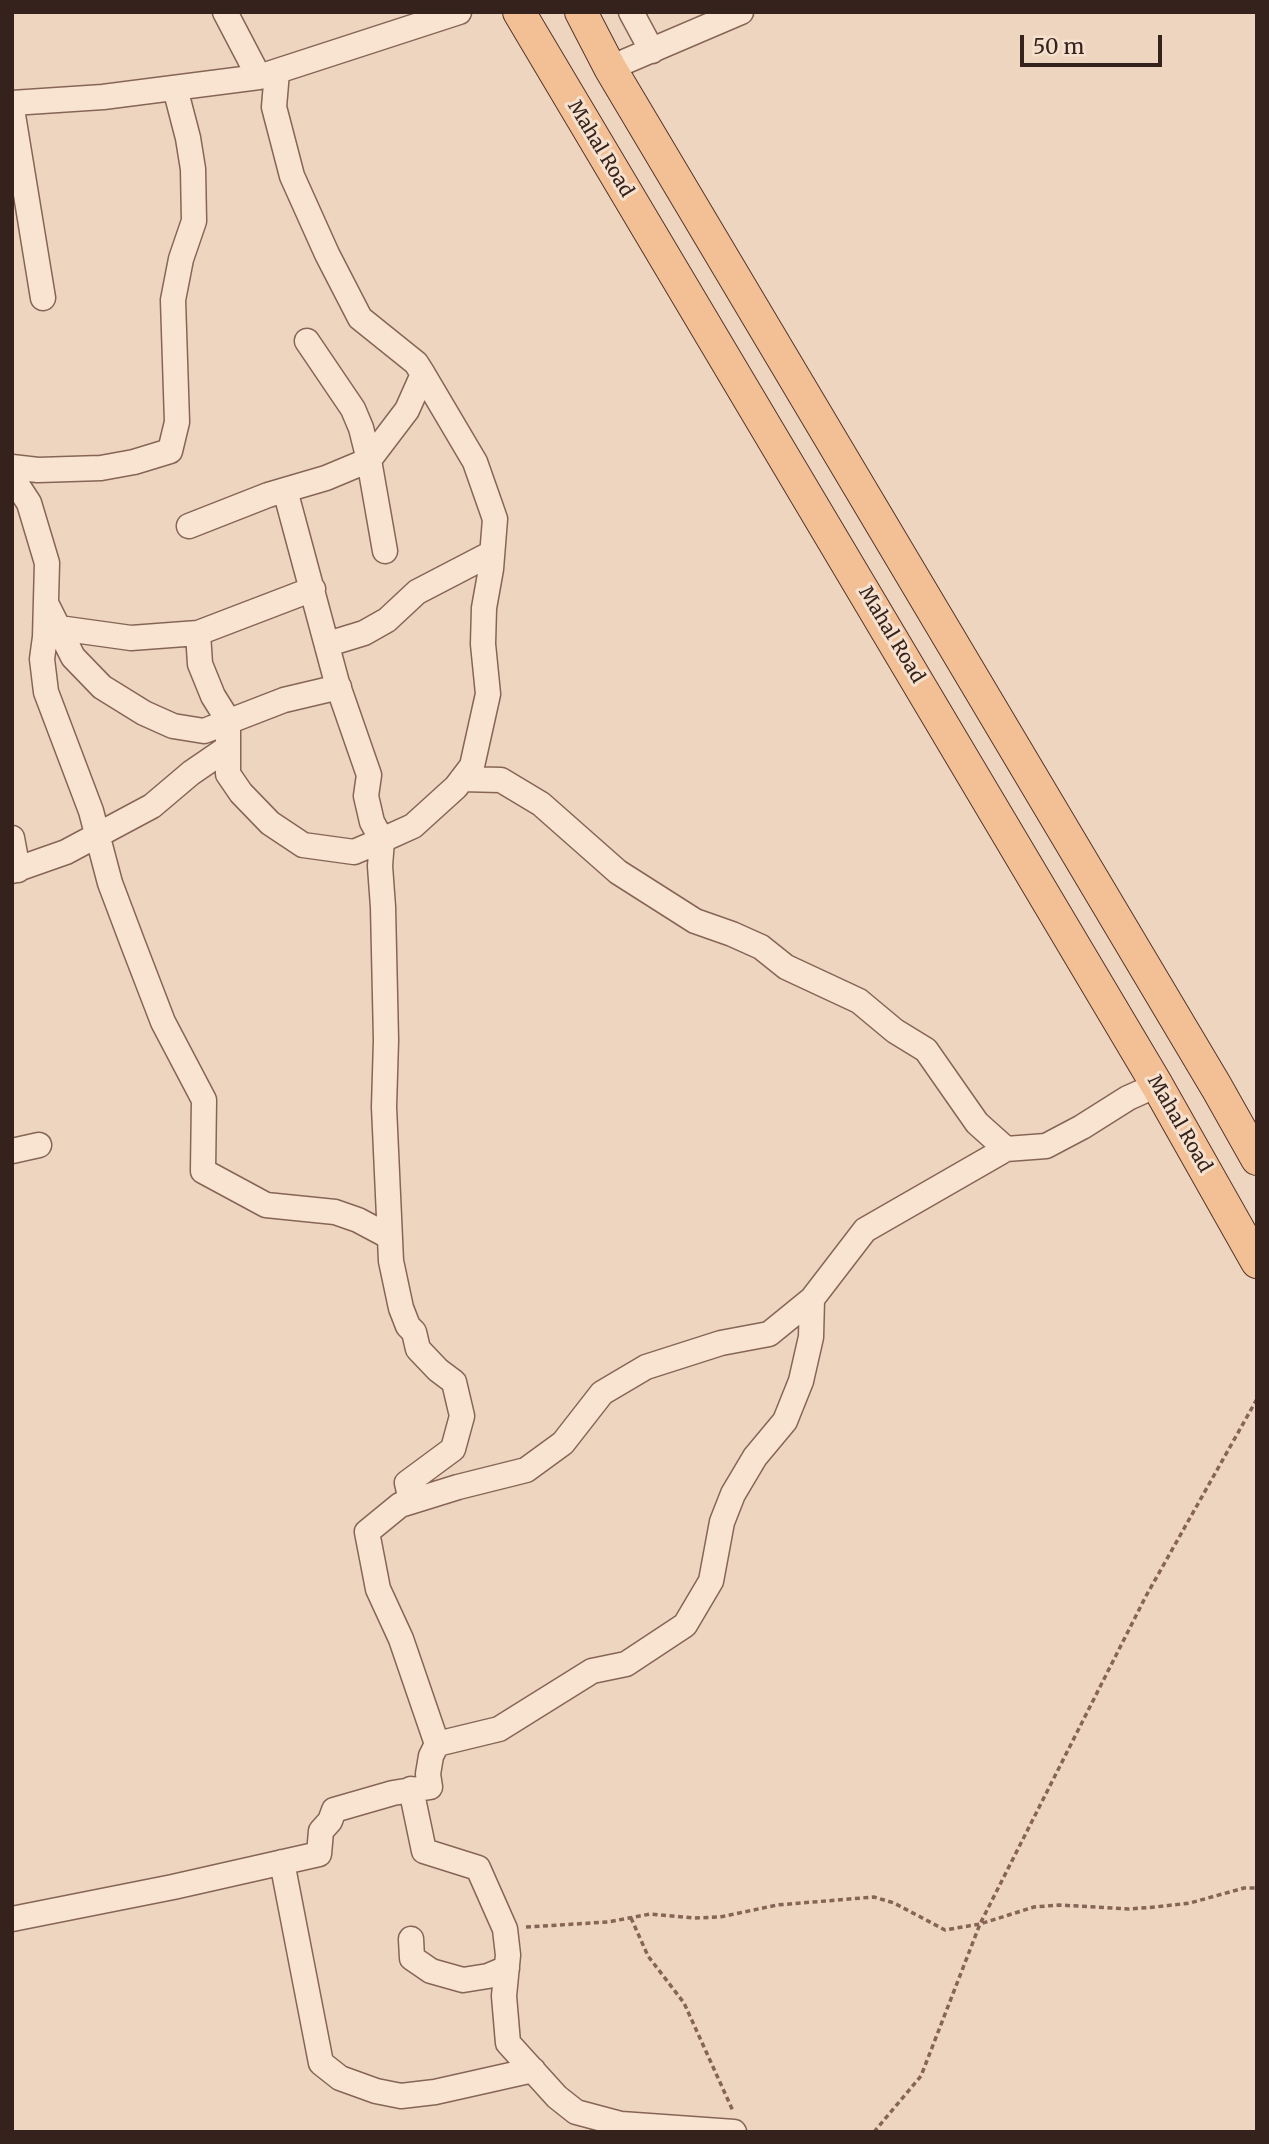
<!DOCTYPE html>
<html>
<head>
<meta charset="utf-8">
<style>
	body { margin:0 }
	#map { position:relative; width:1269px; height:2144px; overflow:hidden; background:#eed5bf; font-family:Merriweather,serif }
	canvas { display:block }
	.frame { position:absolute; inset:0; border:14px solid #36221c; pointer-events:none }
	.scale { position:absolute; left:1020px; top:35px; width:142px; height:32px; box-sizing:border-box; border:4px solid #36221c; border-top:0; padding-left:9px; font-size:21px; line-height:24px; white-space:nowrap; color:#36221c; -webkit-text-stroke:5px #f5e1ce; paint-order:stroke }
</style>
</head>
<body>
<div id="map">
<canvas width="1269" height="2144"></canvas>
<div class="frame"></div>
<div class="scale">50 m</div>
</div>
<script>
const ctx = document.querySelector('canvas').getContext('2d');
ctx.lineJoin = 'round';
function poly(rows) {
  const path = new Path2D();
  for (const r of rows) {
    path.moveTo(r[0], r[1]);
    for (let i = 2; i < r.length; i += 2) path.lineTo(r[i], r[i + 1]);
  }
  return path;
}
function stroke(path, color, width, dash) {
  ctx.strokeStyle = color;
  ctx.lineWidth = width;
  ctx.lineCap = dash ? 'butt' : 'round';
  ctx.setLineDash(dash || []);
  ctx.stroke(path);
}
function label(font, color, halo, rows, align = 'center') {
  ctx.font = font + ' Merriweather,serif';
  ctx.lineWidth = 6;
  ctx.setLineDash([]);
  ctx.textBaseline = 'middle';
  ctx.strokeStyle = halo;
  ctx.fillStyle = color;
  for (const [text, x, y, turn = 0] of rows) {
    ctx.save();
    ctx.translate(x, y);
    ctx.rotate((+turn || 0) * Math.PI / 180);
    ctx.textAlign = isNaN(turn) ? turn : align;
    if (halo) ctx.strokeText(text, 0, 0);
    ctx.fillText(text, 0, 0);
    ctx.restore();
  }
}
const path = poly([
	[631,1918,648,1956,684,2003,733,2111],
	[526,1927,608,1922,650,1914,694,1918,720,1917,777,1905,874,1897,894,1903,945,1930,980,1924,1034,1907,1059,1905,1129,1909,1155,1907,1190,1903,1244,1888,1257,1888],
	[874,2132,921,2076,980,1924,1146,1596,1257,1399]
]);
const minor = poly([
	[225,12,259,77],
	[631,12,652,51],
	[610,68,741,12],
	[12,103,103,97,259,77,459,12],
	[12,109,43,298],
	[12,467,38,470,101,468,134,462,170,451,177,422,173,300,181,259,194,221,193,169,188,138,175,88],
	[12,477,29,503,47,563,45,637,42,659,46,692,91,811,110,883,133,944,163,1022,204,1100,203,1171,266,1205,335,1212,358,1220,388,1236],
	[285,490,337,683,369,775,366,796,372,822,382,840,380,866,383,907,386,1040,384,1107,391,1261,401,1308,408,1326,414,1332,418,1349,438,1370,454,1382,462,1416,453,1449,407,1483,411,1501],
	[189,526,268,495,326,478,369,460,361,428,353,409,307,341],
	[385,551,369,460,407,410,423,374],
	[48,607,73,657,102,687,144,713,173,726,204,731,284,700,339,687],
	[59,628,131,638,198,633,313,589],
	[198,633,200,664,213,696,228,720,228,774,241,793,270,823,303,845,354,852,382,840,413,826,456,787,472,766,488,694,483,644,484,608,491,569,495,519,475,462,423,374,416,363,360,318,327,254,292,176,274,107,277,72],
	[328,644,364,633,387,620,417,592,492,553],
	[462,779,501,780,541,804,618,872,695,921,732,934,761,947,786,967,859,1001,895,1031,926,1050,977,1123,1006,1149,1046,1146,1082,1127,1128,1098,1157,1085],
	[12,838,18,870],
	[12,871,66,852,152,806,191,773,226,749],
	[12,1151,39,1145],
	[812,1299,811,1337,801,1381,785,1421,755,1457,733,1494,722,1522,711,1581,685,1625,626,1664,592,1671,499,1729,437,1744,401,1639,378,1589,367,1532,400,1505,458,1487,526,1470,563,1443,602,1393,646,1367,721,1343,769,1334,812,1299,865,1230,1006,1149],
	[411,1789,424,1851,478,1868,505,1929,508,1955,504,1996,508,2043,557,2097,576,2112,621,2124,734,2132],
	[282,1862,321,2063,340,2078,376,2091,401,2096,435,2092,533,2070],
	[12,1919,173,1887,319,1854,321,1831,330,1821,334,1810,393,1793,430,1787,428,1774,431,1756,437,1744],
	[411,1939,412,1958,431,1971,463,1980,488,1976,507,1968]
]);
const major = poly([
	[519,12,1157,1085,1257,1262],
	[581,12,610,68,1217,1088,1257,1159]
]);
const streetNames = [
	["Mahal Road",600,149,59],
	["Mahal Road",891,635,59],
	["Mahal Road",1179,1124,60]
];
stroke(minor, '#866557', 27);
stroke(major, '#54352c', 34);
stroke(path, '#866557', 3.5, [5, 3.5]);
stroke(minor, '#f9e4d2', 24);
stroke(major, '#f3bf95', 32);
label('19px', '#36221c', '#f5e1ce', streetNames);
</script>
</body>
</html>
